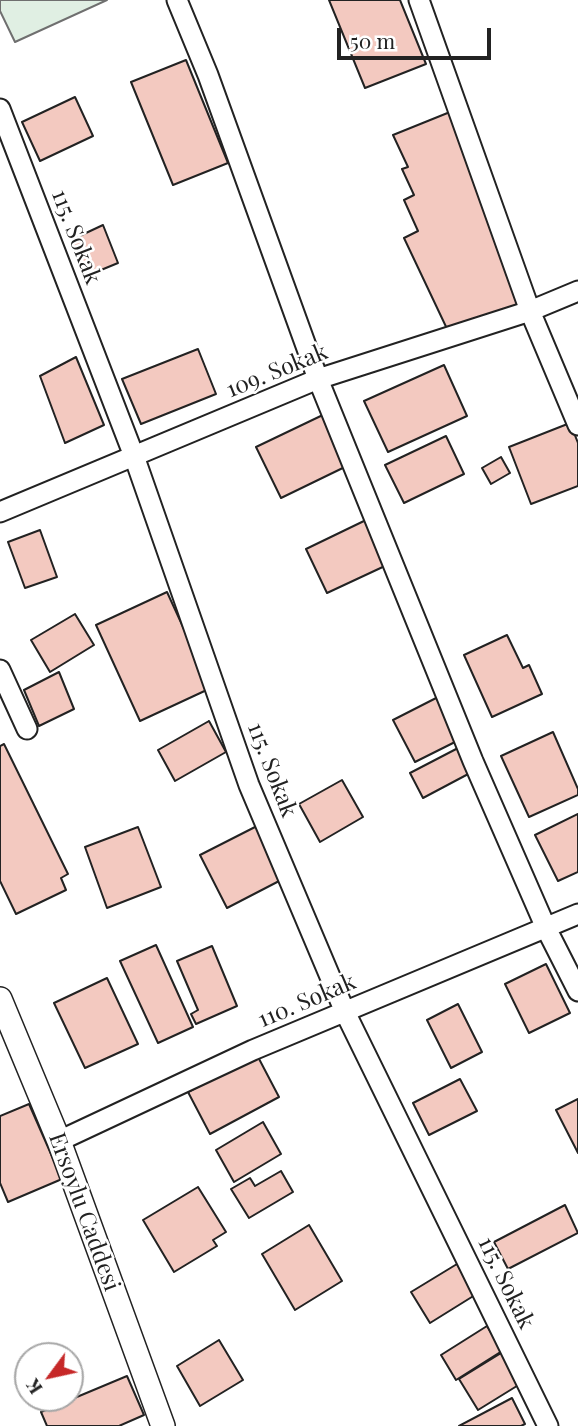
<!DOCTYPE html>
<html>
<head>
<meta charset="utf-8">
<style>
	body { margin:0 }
	#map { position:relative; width:578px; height:1426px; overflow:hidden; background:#fff; font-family:"Playfair Display",serif }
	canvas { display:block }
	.north { position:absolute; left:14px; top:1342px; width:70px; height:70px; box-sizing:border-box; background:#fff; border:2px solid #a7a7a7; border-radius:50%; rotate:237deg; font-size:19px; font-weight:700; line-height:28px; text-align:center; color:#222 }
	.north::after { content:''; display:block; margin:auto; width:24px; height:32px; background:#c62828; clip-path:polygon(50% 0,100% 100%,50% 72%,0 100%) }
	.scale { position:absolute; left:337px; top:28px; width:154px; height:32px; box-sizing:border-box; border:4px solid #222; border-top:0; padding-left:9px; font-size:21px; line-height:24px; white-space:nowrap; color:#222; -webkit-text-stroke:5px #fff; paint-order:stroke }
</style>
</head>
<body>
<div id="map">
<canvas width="578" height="1426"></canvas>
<div class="north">K</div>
<div class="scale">50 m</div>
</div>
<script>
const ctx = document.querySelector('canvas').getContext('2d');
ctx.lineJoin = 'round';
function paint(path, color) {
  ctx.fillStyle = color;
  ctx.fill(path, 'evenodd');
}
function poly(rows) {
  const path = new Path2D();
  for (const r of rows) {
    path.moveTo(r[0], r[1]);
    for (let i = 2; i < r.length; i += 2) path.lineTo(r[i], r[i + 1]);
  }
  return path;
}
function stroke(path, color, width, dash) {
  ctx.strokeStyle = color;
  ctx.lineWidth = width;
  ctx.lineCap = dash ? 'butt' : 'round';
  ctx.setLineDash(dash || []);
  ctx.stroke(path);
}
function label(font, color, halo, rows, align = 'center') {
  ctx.font = font + ' "Playfair Display",serif';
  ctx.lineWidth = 5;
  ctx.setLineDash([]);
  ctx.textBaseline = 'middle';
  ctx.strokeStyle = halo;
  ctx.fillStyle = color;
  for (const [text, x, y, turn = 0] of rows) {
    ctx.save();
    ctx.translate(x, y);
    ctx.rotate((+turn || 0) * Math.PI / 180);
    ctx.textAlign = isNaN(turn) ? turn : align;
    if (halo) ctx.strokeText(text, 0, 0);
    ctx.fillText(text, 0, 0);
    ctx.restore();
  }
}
const green = poly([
	[0,0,107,0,15,42,0,11,0,0]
]);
const building = poly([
	[329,0,400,0,426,64,365,88,329,0],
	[186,60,228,163,173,185,131,82,186,60],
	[75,97,93,136,40,161,22,122,75,97],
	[450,112,521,304,449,333,404,238,418,231,404,200,414,195,402,169,408,167,393,135,450,112],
	[103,225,118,263,84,277,71,240,103,225],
	[198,349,216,394,141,424,122,379,198,349],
	[76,357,104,425,65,443,40,376,76,357],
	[444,365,467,416,388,452,364,401,444,365],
	[327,413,351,464,281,498,256,447,327,413],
	[570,423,578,443,578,486,531,504,509,447,570,423],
	[446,436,464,474,404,503,385,465,446,436],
	[501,457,510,473,491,484,482,468,501,457],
	[366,520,387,565,327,593,306,549,366,520],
	[40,530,57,577,25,588,8,542,40,530],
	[167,592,211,688,140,721,96,625,167,592],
	[75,614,94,645,50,672,31,640,75,614],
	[507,635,523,668,529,665,542,694,492,717,464,655,507,635],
	[59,672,74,709,39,726,24,690,59,672],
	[442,695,463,738,415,762,393,720,442,695],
	[209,721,226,752,175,781,158,750,209,721],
	[553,732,578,789,578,795,529,817,501,756,553,732],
	[4,744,68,874,61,878,66,890,16,914,0,881,0,746,4,744],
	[460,747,472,772,423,798,410,773,460,747],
	[342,780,363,817,320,842,299,804,342,780],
	[578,814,578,872,558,881,535,835,578,814],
	[257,826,283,879,227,908,200,855,257,826],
	[138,827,161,887,107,908,85,847,138,827],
	[156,945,193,1027,158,1043,120,961,156,945],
	[212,946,237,1006,196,1024,191,1014,198,1010,177,961,212,946],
	[546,964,570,1013,529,1033,505,984,546,964],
	[107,978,138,1044,85,1068,54,1003,107,978],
	[458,1004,482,1052,451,1068,427,1020,458,1004],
	[257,1055,279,1097,210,1134,188,1092,257,1055],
	[460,1079,477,1111,429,1135,413,1103,460,1079],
	[578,1099,578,1153,556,1110,578,1099],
	[29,1104,62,1179,8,1202,0,1183,0,1116,29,1104],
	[263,1122,281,1154,234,1182,216,1150,263,1122],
	[281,1171,293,1192,249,1218,231,1189,250,1178,255,1186,281,1171],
	[198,1187,226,1232,213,1240,217,1246,174,1272,143,1220,198,1187],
	[565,1205,578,1233,508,1269,494,1242,565,1205],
	[309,1225,342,1281,295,1310,262,1254,309,1225],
	[457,1264,475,1295,430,1323,411,1292,457,1264],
	[487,1326,502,1351,456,1380,441,1355,487,1326],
	[219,1340,243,1380,200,1406,177,1366,219,1340],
	[506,1350,525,1381,478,1410,459,1379,506,1350],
	[127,1376,144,1415,119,1426,47,1426,41,1412,127,1376],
	[512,1398,525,1424,521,1426,459,1426,512,1398]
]);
const minor = poly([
	[177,0,208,75,318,379,473,761,546,928,578,991],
	[419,0,530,311,578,425],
	[0,109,134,456,249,785,345,1012,548,1426],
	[0,512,318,379,530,311,578,291],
	[0,670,27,729],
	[59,1141,253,1050,578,914]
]);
const tertiary = poly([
	[0,999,59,1141,163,1426]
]);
const streetNames = [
	["115. Sokak",76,237,69],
	["109. Sokak",277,371,-22],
	["115. Sokak",272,770,69],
	["110. Sokak",307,1001,-23],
	["Ersoylu Caddesi",84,1212,70],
	["115. Sokak",506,1283,64]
];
paint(green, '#e0efe3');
stroke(green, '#6f6f6f', 2);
paint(building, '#f3c9c0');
stroke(building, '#222', 2);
stroke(minor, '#222', 23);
stroke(tertiary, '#222', 26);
stroke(minor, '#fff', 19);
stroke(tertiary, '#fff', 23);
label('23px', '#222', '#fff', streetNames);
</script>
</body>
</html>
